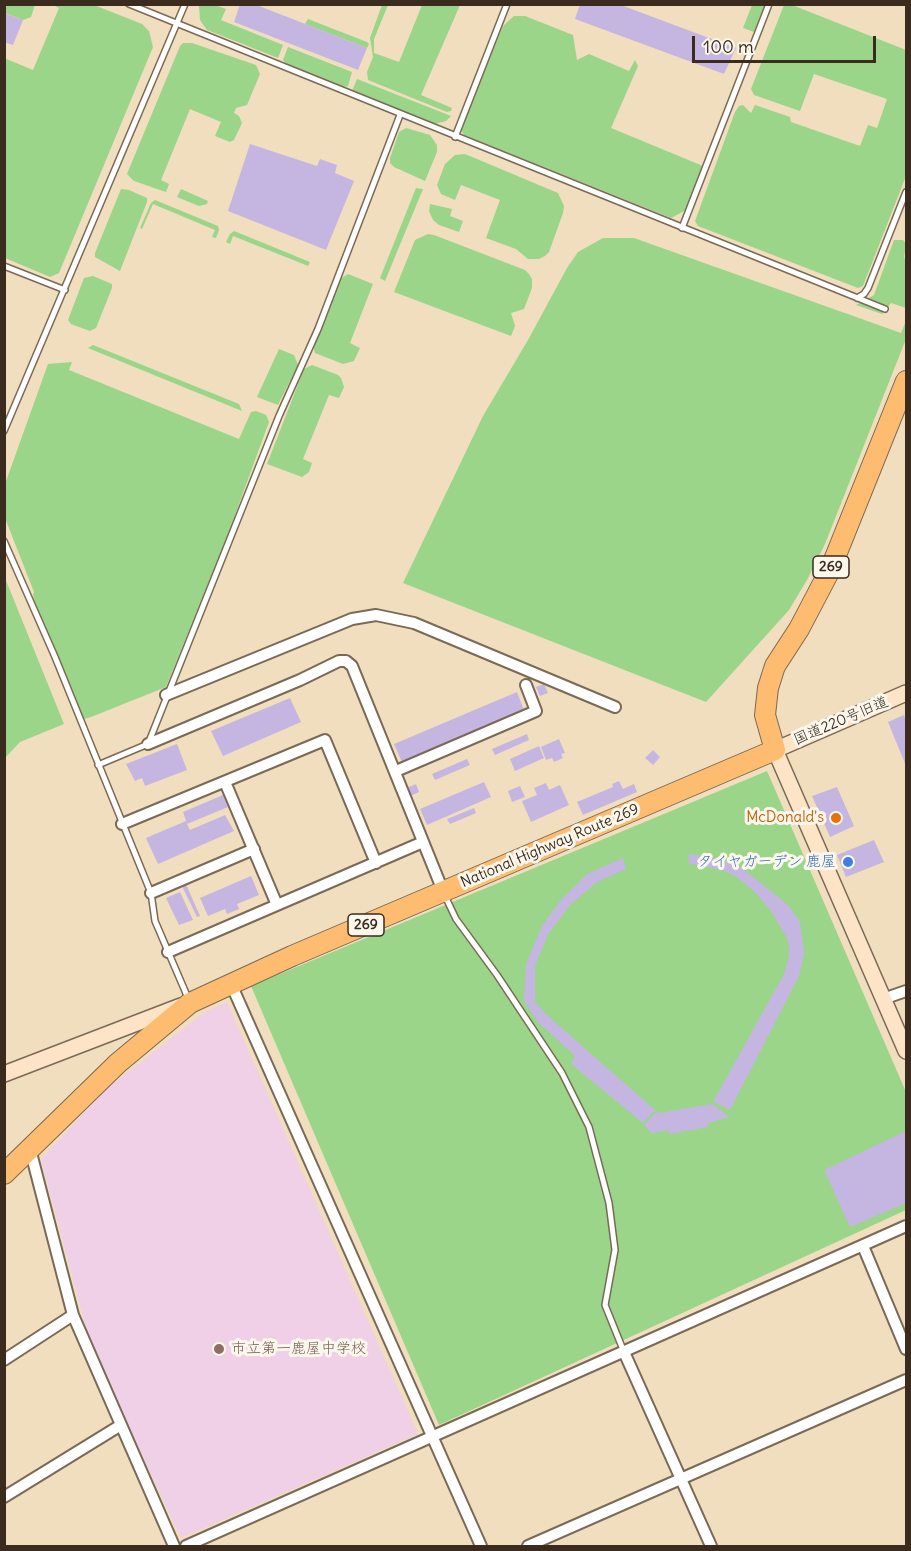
<!DOCTYPE html>
<html>
<head>
<meta charset="utf-8">
<style>
	body { margin:0 }
	#map { position:relative; width:911px; height:1551px; overflow:hidden; background:#f0debe; font-family:Delius,sans-serif }
	canvas { display:block }
	.frame { position:absolute; inset:0; border:6px solid #3b2a1e; pointer-events:none }
	.scale { position:absolute; left:692px; top:36px; width:184px; height:27px; box-sizing:border-box; border:3px solid #3b2a1e; border-top:0; padding-left:8px; font-size:18px; line-height:21px; white-space:nowrap; color:#3b2a1e; -webkit-text-stroke:4px #fbf7ec; paint-order:stroke }
</style>
</head>
<body>
<div id="map">
<canvas width="911" height="1551"></canvas>
<div class="frame"></div>
<div class="scale">100 m</div>
</div>
<script>
const ctx = document.querySelector('canvas').getContext('2d');
ctx.lineJoin = 'round';
function paint(path, color) {
  ctx.fillStyle = color;
  ctx.fill(path, 'evenodd');
}
function poly(rows) {
  const path = new Path2D();
  for (const r of rows) {
    path.moveTo(r[0], r[1]);
    for (let i = 2; i < r.length; i += 2) path.lineTo(r[i], r[i + 1]);
  }
  return path;
}
function stroke(path, color, width, dash) {
  ctx.strokeStyle = color;
  ctx.lineWidth = width;
  ctx.lineCap = dash ? 'butt' : 'round';
  ctx.setLineDash(dash || []);
  ctx.stroke(path);
}
function label(font, color, halo, rows, align = 'center') {
  ctx.font = font + ' Delius,"Klee One",sans-serif';
  ctx.lineWidth = 6;
  ctx.setLineDash([]);
  ctx.textBaseline = 'middle';
  ctx.strokeStyle = halo;
  ctx.fillStyle = color;
  for (const [text, x, y, turn = 0] of rows) {
    ctx.save();
    ctx.translate(x, y);
    ctx.rotate((+turn || 0) * Math.PI / 180);
    ctx.textAlign = isNaN(turn) ? turn : align;
    if (halo) ctx.strokeText(text, 0, 0);
    ctx.fillText(text, 0, 0);
    ctx.restore();
  }
}
const built = poly([
	[227,1002,418,1434,181,1538,91,1347,41,1159,110,1086,206,1011]
]);
const green = poly([
	[4,5,35,5,31,17,23,20,5,13],
	[53,5,94,5,142,24,149,31,153,47,59,273,50,277,5,258,4,58,33,70,59,8],
	[199,5,215,5,226,9,221,20,283,45,278,58,207,30,200,20],
	[382,5,388,5,374,39,374,53,399,62,422,5,460,5,421,95,452,108,451,111,447,112,368,80,367,72,373,57,370,38],
	[752,5,765,5,754,32,743,28],
	[784,5,792,5,906,50,906,176,863,286,858,288,698,226,695,221,735,112,739,106,743,105,751,113,755,105,790,117,791,122,860,146,868,125,877,128,887,99,814,74,800,111,754,95,751,89],
	[514,16,525,16,573,35,577,60,589,54,629,71,635,60,638,66,611,128,703,166,686,210,671,218,464,135,460,128,503,26],
	[308,19,367,42,369,44,367,48,305,24],
	[183,43,192,43,256,65,260,74,247,105,236,108,234,113,239,116,242,123,234,140,230,142,215,136,221,122,190,109,161,180,169,184,166,192,134,181,127,174,180,46],
	[288,47,352,72,348,86,343,87,286,64,283,60],
	[357,79,451,116,446,121,435,124,352,91],
	[406,128,430,135,437,145,437,152,425,181,394,167,390,163,390,158,399,132],
	[465,154,558,193,564,206,563,213,549,252,545,256,539,259,528,259,516,249,486,238,500,200,461,185,455,200,441,194,437,185,445,164,455,155],
	[416,188,423,189,385,281,380,278],
	[121,189,129,190,147,198,147,202,120,271,95,257,95,253],
	[181,189,208,201,207,204,199,206,177,197],
	[155,200,218,226,219,230,216,238,212,237,215,230,153,204,142,229,140,228,151,203],
	[430,204,452,209,450,216,463,221,459,232,439,225,433,220,429,211],
	[234,231,310,262,308,266,233,236,230,244,226,242,230,234],
	[428,234,434,235,525,270,529,274,532,279,532,288,524,309,511,313,515,326,511,336,394,292,415,240],
	[603,238,634,238,901,333,906,321,906,339,825,544,807,580,789,610,706,702,403,583,483,416,528,340,567,268,578,252],
	[894,240,903,240,906,244,904,258,906,259,906,308,891,303,882,314,856,305,874,295],
	[348,274,373,284,350,343,360,348,354,361,343,364,315,353,313,346,340,279],
	[93,276,112,284,112,288,96,328,90,331,71,324,68,320,84,278],
	[93,345,239,404,242,411,88,348],
	[279,349,294,355,298,365,278,405,257,397],
	[72,362,69,370,239,439,251,412,256,411,266,415,269,422,228,534,166,687,91,717,81,720,37,610,33,595,34,592,5,518,5,484,48,364],
	[312,365,338,375,341,378,344,387,339,398,329,395,303,459,312,463,309,472,302,477,267,464,304,369],
	[5,578,64,724,20,742,5,758],
	[767,771,906,1092,906,1210,439,1425,251,986]
]);
const building = poly([
	[240,4,254,4,367,48,358,70,234,22],
	[580,4,618,4,736,48,724,74,575,19],
	[4,13,23,20,13,45,4,42],
	[250,144,317,166,320,159,337,165,335,173,354,181,326,250,228,211],
	[544,684,548,693,540,696,536,687],
	[517,692,524,710,402,762,394,744],
	[290,698,301,722,223,756,211,731],
	[904,715,906,721,906,766,888,722],
	[527,734,529,740,495,755,492,749],
	[559,739,565,753,561,754,563,758,554,762,552,758,546,760,541,747],
	[177,744,187,770,145,786,142,778,135,781,126,764],
	[539,746,544,758,515,771,510,759],
	[653,750,660,757,653,765,645,758],
	[467,759,470,765,435,780,432,774],
	[619,781,623,789,634,784,637,792,583,815,577,802,613,787,612,784],
	[484,782,491,797,427,825,420,809],
	[546,783,549,790,560,785,569,805,531,822,522,801,537,795,534,788],
	[416,784,419,792,410,796,407,788],
	[520,786,525,797,512,802,508,791],
	[837,787,854,826,830,837,812,796],
	[223,795,228,807,187,824,190,830,225,815,234,831,158,864,146,838,186,821,183,812],
	[474,808,476,813,450,824,447,819],
	[874,840,884,862,846,877,837,855],
	[689,854,711,857,742,868,789,906,800,922,804,953,799,976,730,1110,713,1102,784,974,789,957,789,946,787,938,771,911,756,893,737,877,722,870,688,863],
	[623,858,626,869,597,882,571,904,548,934,535,966,535,1002,548,1016,655,1110,643,1123,571,1064,575,1056,538,1022,524,1001,526,964,542,926,560,901,587,874],
	[251,876,259,895,237,904,239,909,227,914,225,909,208,916,200,898],
	[185,882,200,916,197,917,181,884],
	[180,892,193,920,179,925,166,898],
	[712,1104,729,1117,708,1123,708,1127,669,1134,669,1130,651,1133,644,1125,657,1111,659,1113],
	[906,1131,906,1203,850,1227,824,1170]
]);
const lane = poly([
	[129,4,885,309],
	[455,137,507,4],
	[682,228,769,4],
	[4,266,65,290],
	[857,298,864,294,868,288,906,192],
	[4,431,185,4],
	[4,541,55,657,151,893,155,921,188,998],
	[98,765,148,744,279,416,318,329,400,115],
	[445,896,456,919,497,975,562,1073,589,1127,609,1203,615,1250,605,1305,624,1352]
]);
const street = poly([
	[166,695,352,619,376,615,414,623,615,707],
	[148,744,300,680,339,661,346,661,352,666,443,891],
	[396,771,536,711,526,685],
	[225,782,277,905],
	[122,824,325,740,376,863],
	[151,893,254,849],
	[168,952,423,842],
	[231,984,481,1546],
	[883,999,906,991],
	[30,1149,73,1315,174,1546],
	[863,1246,906,1349],
	[624,1352,711,1546],
	[4,1360,73,1315],
	[4,1497,121,1425],
	[186,1546,906,1226],
	[528,1546,906,1380]
]);
const secondary = poly([
	[906,693,775,750,906,1051],
	[4,1074,181,1006]
]);
const highway = poly([
	[4,1174,118,1063,190,1003,292,956,775,750,765,715,768,688,775,666,799,629,830,570,906,381]
]);
const markers = [
	[836,818,6,"#e8710a"],
	[848,862,6,"#3f7fe0"],
	[219,1349,6,"#8d6e63"]
];
const shields = [
	[831,567,36],
	[366,925,36]
];
const shieldNames = [
	["269",831,567],
	["269",366,925]
];
const streetNames = [
	["国道220号旧道",841,721,-23],
	["National Highway Route 269",550,846,-23]
];
const foodNames = [
	["McDonald's",824,818]
];
const shopNames = [
	["タイヤガーデン 鹿屋",836,862]
];
const educationNames = [
	["市立第一鹿屋中学校",231,1349]
];
paint(built, '#efd0e6');
paint(green, '#9ad589');
paint(building, '#c5b6e1');
stroke(lane, '#7a6956', 8);
stroke(street, '#7a6956', 14);
stroke(secondary, '#7a6956', 18);
stroke(highway, '#7a6956', 22);
stroke(lane, '#fff', 5);
stroke(street, '#fff', 10);
stroke(secondary, '#fee4c6', 15);
stroke(highway, '#fdbc70', 20);
for (const [x, y, r, color] of markers) {
  const dot = new Path2D();
  dot.arc(x, y, r, 0, 2 * Math.PI);
  ctx.fillStyle = color;
  ctx.fill(dot);
  stroke(dot, '#fbf7ec', 2);
}
for (const [x, y, w] of shields) {
  const box = new Path2D();
  box.roundRect(x - w / 2, y - 11, w, 22, 4.5);
  ctx.fillStyle = '#fbf7ec';
  ctx.fill(box);
  stroke(box, '#3b2a1e', 1.5);
}
label('bold 14px', '#3b2a1e', null, shieldNames);
label('15px', '#3b2a1e', '#fbf7ec', streetNames);
label('15px', '#c56008', '#fbf7ec', foodNames, 'right');
label('15px', '#366cbe', '#fbf7ec', shopNames, 'right');
label('15px', '#785e54', '#fbf7ec', educationNames, 'left');
</script>
</body>
</html>
